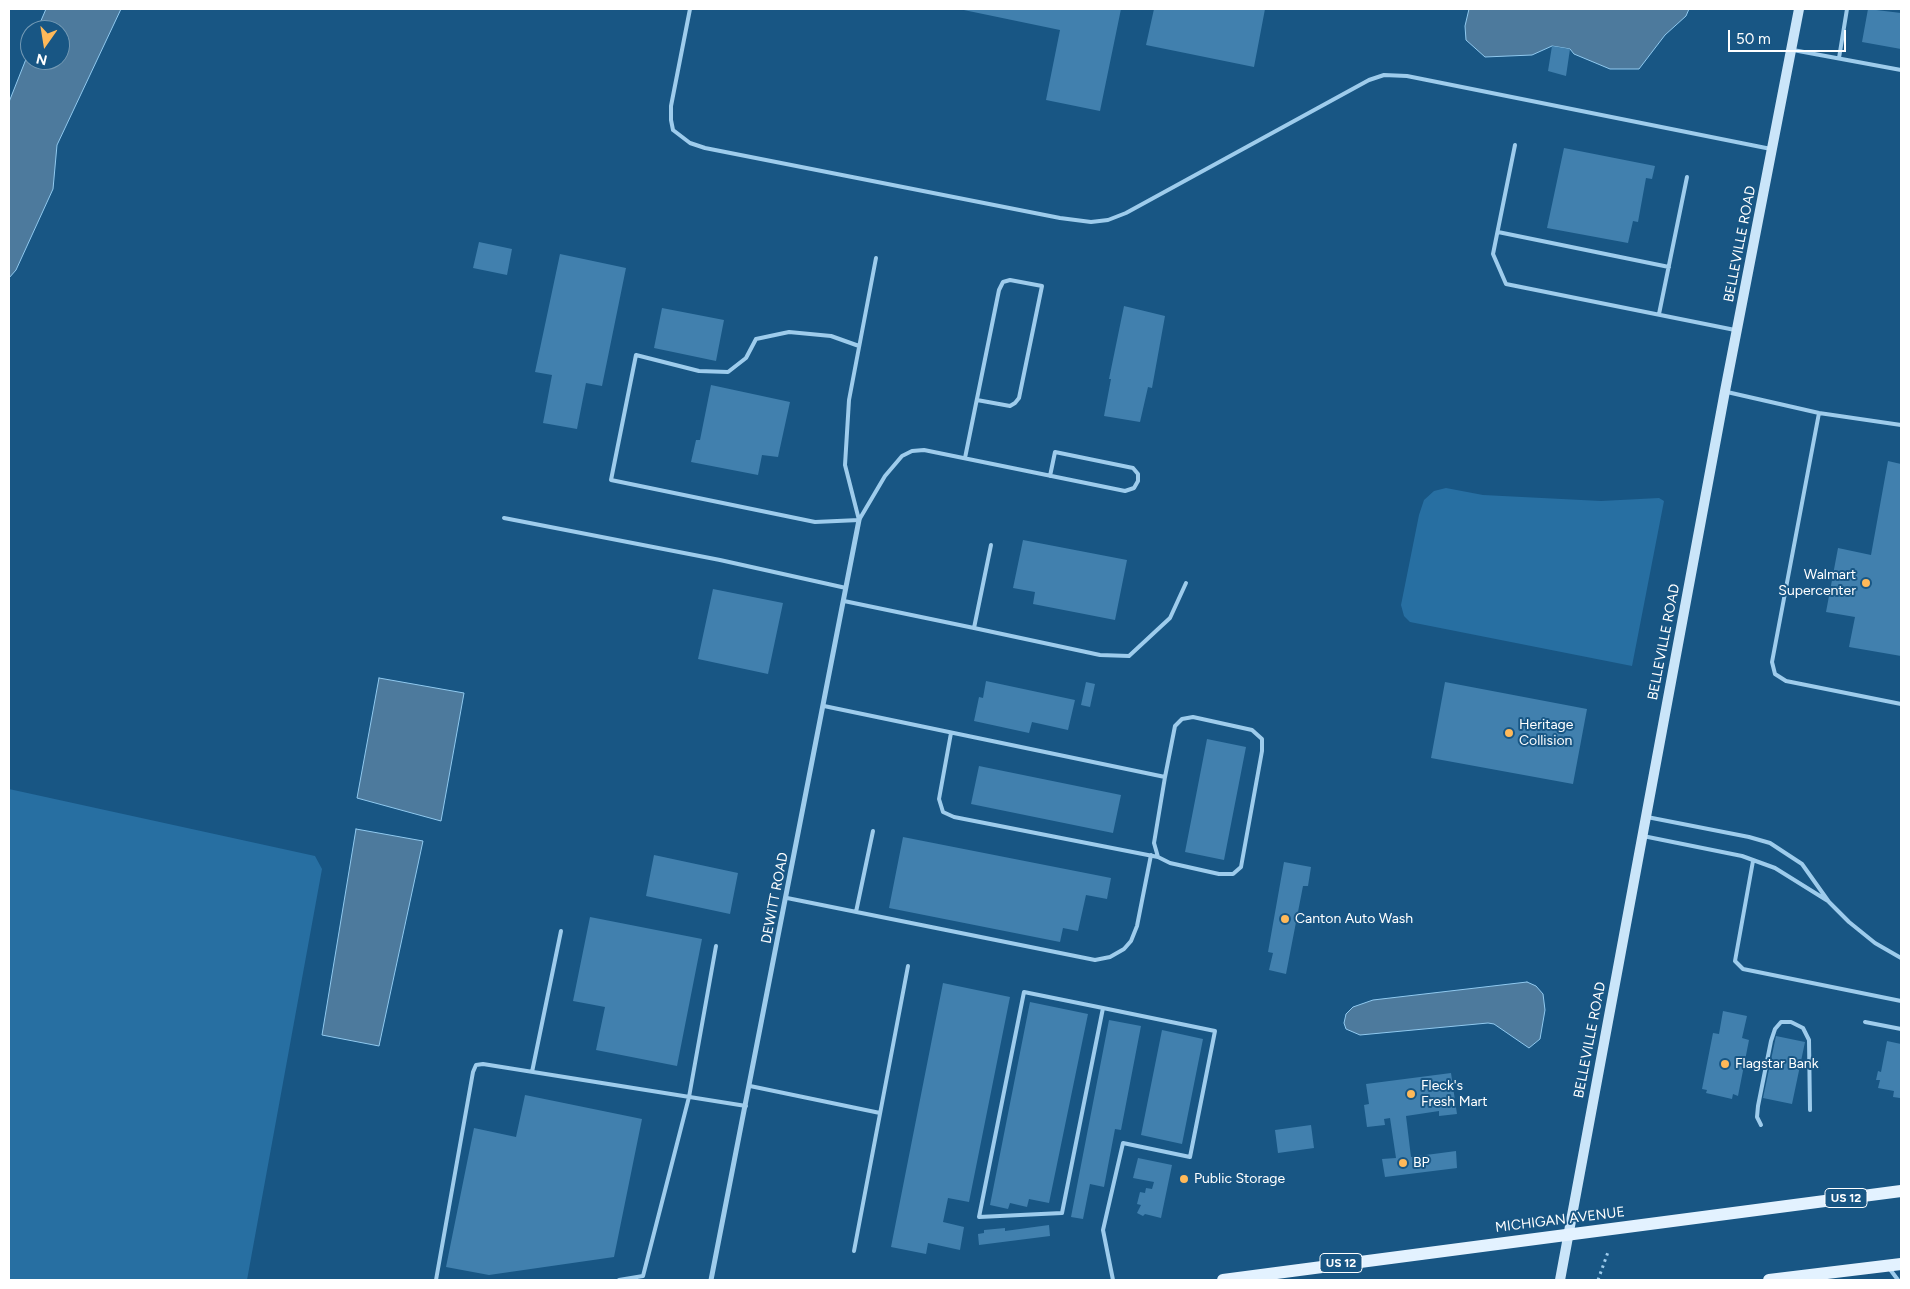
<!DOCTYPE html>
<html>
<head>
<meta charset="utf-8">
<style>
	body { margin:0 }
	#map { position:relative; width:1910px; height:1289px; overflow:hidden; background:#185684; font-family:Figtree,sans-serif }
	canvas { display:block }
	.frame { position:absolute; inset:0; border:10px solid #fff; pointer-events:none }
	.north { position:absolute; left:20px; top:20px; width:50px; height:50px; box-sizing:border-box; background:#185684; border:1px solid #749ab5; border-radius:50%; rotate:193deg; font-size:14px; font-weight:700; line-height:20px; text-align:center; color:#fff }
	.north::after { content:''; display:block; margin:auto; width:18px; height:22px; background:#ffb959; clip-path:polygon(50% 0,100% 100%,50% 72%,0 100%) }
	.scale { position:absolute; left:1728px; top:30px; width:118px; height:22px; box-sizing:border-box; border:2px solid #fff; border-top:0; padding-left:6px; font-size:15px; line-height:18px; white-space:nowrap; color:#fff; -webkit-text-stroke:4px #185684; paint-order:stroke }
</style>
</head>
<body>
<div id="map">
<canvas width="1910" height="1289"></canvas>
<div class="frame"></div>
<div class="north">N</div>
<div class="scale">50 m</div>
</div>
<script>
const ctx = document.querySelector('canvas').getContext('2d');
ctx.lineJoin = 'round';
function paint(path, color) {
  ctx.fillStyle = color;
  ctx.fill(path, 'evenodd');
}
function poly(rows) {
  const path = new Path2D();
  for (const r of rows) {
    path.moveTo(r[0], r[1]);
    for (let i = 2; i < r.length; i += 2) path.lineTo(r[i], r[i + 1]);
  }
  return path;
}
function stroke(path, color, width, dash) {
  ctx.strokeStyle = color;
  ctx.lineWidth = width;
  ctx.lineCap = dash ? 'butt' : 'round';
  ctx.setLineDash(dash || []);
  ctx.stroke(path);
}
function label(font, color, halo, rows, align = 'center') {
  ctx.font = font + ' Figtree,sans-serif';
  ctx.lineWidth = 4;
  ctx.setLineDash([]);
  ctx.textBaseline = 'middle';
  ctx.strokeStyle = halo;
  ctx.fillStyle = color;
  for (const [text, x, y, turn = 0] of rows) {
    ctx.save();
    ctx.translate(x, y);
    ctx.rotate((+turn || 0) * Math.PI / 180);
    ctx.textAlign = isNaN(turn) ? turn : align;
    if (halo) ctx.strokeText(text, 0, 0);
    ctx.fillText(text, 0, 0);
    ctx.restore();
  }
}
const green = poly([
	[1446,488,1483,495,1601,501,1659,498,1664,501,1632,666,1410,622,1404,616,1401,605,1419,515,1424,500,1434,491],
	[9,789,315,856,322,869,247,1280,9,1280]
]);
const water = poly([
	[46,9,121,9,57,145,53,189,16,270,9,278,9,102,30,49,30,60,60,60,60,30,37,30,46,9],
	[1469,9,1689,9,1686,16,1665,35,1639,69,1610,69,1574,54,1570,49,1552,46,1532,55,1485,57,1466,40,1465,26,1469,9],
	[379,678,464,693,441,821,357,798,379,678],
	[356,829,423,841,379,1046,322,1035,356,829],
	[1527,982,1536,986,1543,994,1545,1010,1540,1039,1529,1048,1494,1024,1488,1023,1360,1035,1346,1029,1344,1023,1346,1014,1353,1007,1373,1000,1527,982]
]);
const building = poly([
	[959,9,1121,9,1100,111,1046,100,1060,30],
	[1154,9,1265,9,1254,67,1146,45],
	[1868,9,1901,13,1901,49,1862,42],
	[1552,46,1570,49,1566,76,1548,71],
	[1564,148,1655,166,1652,179,1646,178,1638,222,1633,221,1628,243,1547,228],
	[479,242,512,249,507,275,473,268],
	[560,254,626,268,602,386,586,383,577,429,543,423,552,375,535,372],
	[1124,306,1165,316,1152,388,1148,387,1140,422,1104,416,1111,379,1109,379],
	[662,308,724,320,716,361,654,348],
	[711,385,790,402,778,457,762,455,758,475,691,462,696,440,700,440],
	[1888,461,1901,464,1901,656,1849,647,1855,617,1826,612,1838,548,1871,555],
	[1023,540,1127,560,1115,620,1033,604,1035,592,1013,588],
	[713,589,783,603,768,674,698,659],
	[986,681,1075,700,1068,730,1032,722,1029,733,974,721,979,697,983,698],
	[1086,682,1095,684,1090,707,1081,705],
	[1445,682,1587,709,1573,784,1431,758],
	[1207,739,1246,747,1224,860,1185,852],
	[979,766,1121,795,1113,833,971,804],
	[903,837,1111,878,1107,899,1086,895,1078,931,1063,928,1060,942,889,908],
	[654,855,738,873,730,914,646,896],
	[1284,862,1311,867,1308,886,1303,886,1286,974,1269,970,1273,953,1268,952],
	[590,917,702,939,677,1066,596,1050,605,1007,573,1001],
	[943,983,1010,997,969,1202,948,1198,943,1222,964,1227,960,1250,928,1243,926,1254,891,1247],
	[1030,1002,1088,1014,1049,1203,1029,1199,1027,1207,1010,1203,1008,1209,990,1205],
	[1723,1011,1747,1016,1742,1038,1749,1040,1738,1096,1733,1094,1732,1099,1706,1093,1707,1090,1702,1089,1713,1033,1719,1034],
	[1109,1020,1141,1026,1121,1130,1115,1129,1104,1187,1090,1184,1083,1219,1071,1217],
	[1162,1030,1203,1039,1182,1144,1141,1135],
	[1776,1036,1805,1042,1792,1104,1763,1098],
	[1887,1041,1901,1044,1900,1098,1893,1097,1894,1091,1878,1088,1880,1080,1876,1080,1878,1071,1881,1072],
	[1451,1073,1457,1114,1439,1116,1439,1111,1406,1116,1411,1157,1456,1151,1457,1168,1385,1177,1382,1159,1396,1158,1390,1118,1384,1119,1385,1125,1367,1127,1364,1105,1369,1104,1366,1084],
	[525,1095,642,1119,614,1257,489,1275,446,1267,474,1128,516,1137],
	[1311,1125,1314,1148,1278,1153,1275,1130],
	[1138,1158,1172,1165,1161,1218,1145,1214,1143,1216,1137,1213,1141,1205,1137,1204,1140,1192,1145,1193,1146,1188,1152,1189,1154,1182,1133,1178],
	[1049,1225,1050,1236,979,1245,978,1234,984,1233,984,1230,1005,1228,1005,1231]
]);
const path = poly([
	[1598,1280,1608,1252]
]);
const lane = poly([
	[690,9,671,106,671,120,673,130,690,143,705,148,1060,218,1091,222,1108,220,1126,213,1369,80,1384,75,1407,76,1771,149],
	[1793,50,1901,70],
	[1839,58,1847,9],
	[1515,145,1493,254,1506,284,1735,330],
	[1498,232,1669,267],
	[1659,314,1687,177],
	[1727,392,1819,413,1901,425],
	[1819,413,1772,662,1775,674,1786,681,1901,704],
	[965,458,999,290,1003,282,1010,280,1042,286,1019,398,1015,403,1010,406,977,400],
	[504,518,720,560,846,588],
	[859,520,815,522,611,480,636,355,699,371,728,372,746,358,756,339,789,332,831,336,859,346],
	[859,520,885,476,902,456,912,451,924,450,1125,491,1134,488,1138,481,1138,474,1133,468,1055,452,1050,476],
	[859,520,845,465,849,400,876,258],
	[844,601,974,628,991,545],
	[974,628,1100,655,1129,656,1170,618,1186,583],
	[824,706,1165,777,1175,726,1182,719,1193,717,1252,730,1262,739,1262,751,1241,867,1233,874,1219,874,1170,863,1158,857,1154,843,1165,777],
	[951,733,939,799,943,812,954,817,1158,857],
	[1647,817,1749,837,1770,843,1802,864,1829,902,1849,922,1875,943,1901,958],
	[1643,836,1742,856,1775,868,1828,901],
	[1753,861,1735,961,1743,969,1901,1001],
	[787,898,1095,960,1110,957,1124,949,1131,941,1137,926,1151,855],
	[856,912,873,831],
	[1103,1008,1062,1213,979,1217,1024,992,1103,1008,1215,1031,1190,1157,1123,1143,1103,1230,1113,1280],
	[1865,1022,1901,1029],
	[532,1072,561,931],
	[750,1086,880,1113],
	[1761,1125,1757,1117,1758,1106,1771,1041,1775,1029,1781,1022,1791,1022,1803,1028,1809,1040,1810,1110],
	[854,1251,908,966],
	[1889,1268,1898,1280],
	[436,1280,473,1072,476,1065,483,1064,746,1106],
	[619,1280,643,1276,689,1097,716,946]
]);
const street = poly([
	[711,1280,859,520]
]);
const secondary = poly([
	[1560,1280,1725,391,1799,9]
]);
const primary = poly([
	[1223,1280,1901,1191],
	[1769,1280,1901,1264]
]);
const markers = [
	[1866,583,5,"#ffb959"],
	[1509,733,5,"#ffb959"],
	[1285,919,5,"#ffb959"],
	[1725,1064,5,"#ffb959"],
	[1411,1094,5,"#ffb959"],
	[1403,1163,5,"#ffb959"],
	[1184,1179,5,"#ffb959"]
];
const shields = [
	[1846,1198,42],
	[1341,1263,42]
];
const shieldNames = [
	["US 12",1846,1198],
	["US 12",1341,1263]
];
const streetNames = [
	["BELLEVILLE ROAD",1740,244,-79],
	["BELLEVILLE ROAD",1664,642,-79],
	["DEWITT ROAD",775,898,-79],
	["BELLEVILLE ROAD",1590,1040,-79],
	["MICHIGAN AVENUE",1560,1220,-7]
];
const poiNames = [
	["Walmart",1856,575,"right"],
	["Supercenter",1856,591,"right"],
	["Heritage",1519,725],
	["Collision",1519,741],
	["Canton Auto Wash",1295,919],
	["Flagstar Bank",1735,1064],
	["Fleck's",1421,1086],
	["Fresh Mart",1421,1102],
	["BP",1413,1163],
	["Public Storage",1194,1179]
];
paint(green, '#276fa2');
paint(water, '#4d7a9d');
stroke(water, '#90c9ef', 1);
paint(building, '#4180ae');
stroke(path, '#9eccec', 3, [2.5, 4]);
stroke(lane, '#9eccec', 4);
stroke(street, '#9eccec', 5);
stroke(secondary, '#cae5f9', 10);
stroke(primary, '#e3f2ff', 12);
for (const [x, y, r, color] of markers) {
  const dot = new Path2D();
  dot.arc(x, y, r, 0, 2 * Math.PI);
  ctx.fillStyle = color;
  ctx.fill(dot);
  stroke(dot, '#185684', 2);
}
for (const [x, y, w] of shields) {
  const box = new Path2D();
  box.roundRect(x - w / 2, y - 9.5, w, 19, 4);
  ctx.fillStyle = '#185684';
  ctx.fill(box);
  stroke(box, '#fff', 1);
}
label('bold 12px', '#fff', null, shieldNames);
label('14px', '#fff', '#185684', streetNames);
label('14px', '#fff', '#185684', poiNames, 'left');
</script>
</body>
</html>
